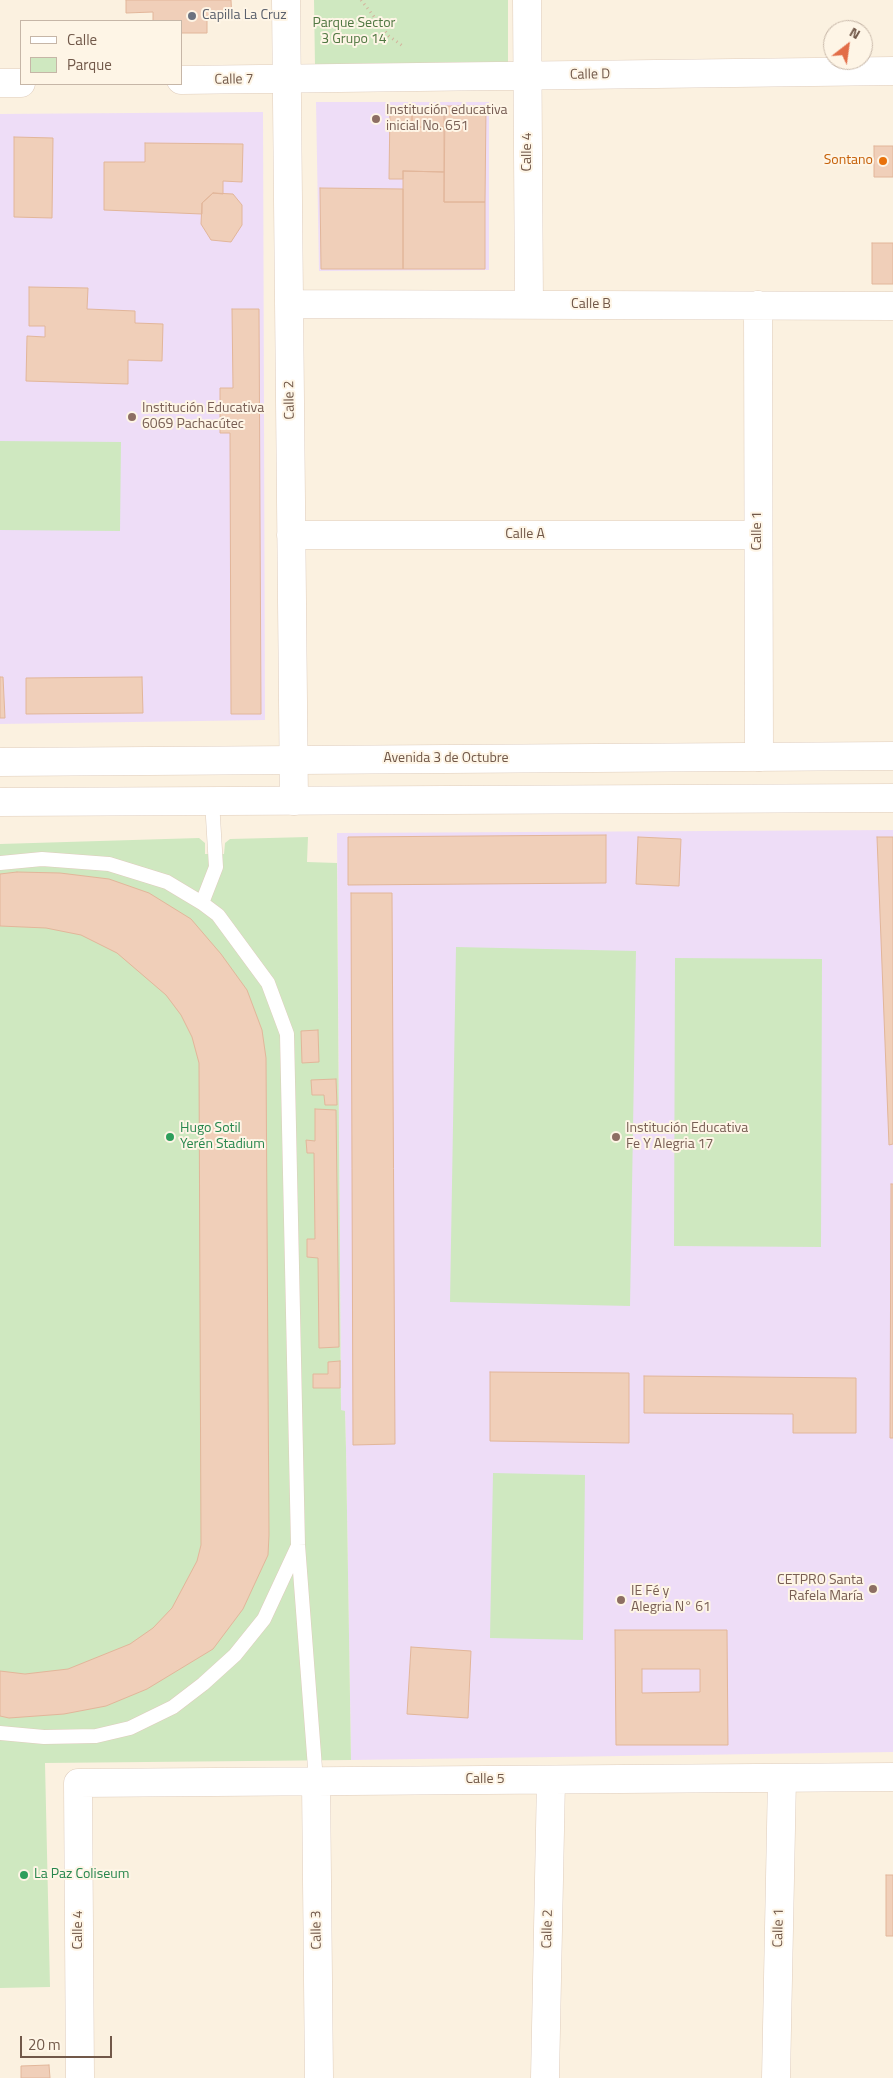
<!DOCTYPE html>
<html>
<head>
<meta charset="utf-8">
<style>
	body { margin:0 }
	#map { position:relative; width:893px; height:2078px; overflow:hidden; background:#fbf1e0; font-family:"Titillium Web",sans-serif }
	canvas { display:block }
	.legend { position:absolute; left:20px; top:20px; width:162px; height:65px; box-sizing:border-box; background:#fef5e6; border:1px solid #c6b6a7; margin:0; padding:6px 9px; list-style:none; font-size:15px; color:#715849 }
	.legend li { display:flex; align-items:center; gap:10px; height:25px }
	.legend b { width:25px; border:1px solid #c6b6a7 }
	.north { position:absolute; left:823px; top:20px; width:50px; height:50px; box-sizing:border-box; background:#fef5e6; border:1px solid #c6b6a7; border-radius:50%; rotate:30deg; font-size:14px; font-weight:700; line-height:20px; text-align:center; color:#715849 }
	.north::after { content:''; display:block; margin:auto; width:18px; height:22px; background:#e26d48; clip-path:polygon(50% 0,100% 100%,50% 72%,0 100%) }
	.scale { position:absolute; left:20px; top:2036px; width:92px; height:22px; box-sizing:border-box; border:2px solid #715849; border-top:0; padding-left:6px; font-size:15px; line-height:18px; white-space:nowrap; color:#715849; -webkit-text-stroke:4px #fef5e6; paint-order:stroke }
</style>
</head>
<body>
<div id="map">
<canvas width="893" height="2078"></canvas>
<ul class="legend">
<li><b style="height:6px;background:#fff"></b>Calle</li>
<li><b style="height:14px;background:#cfe8c0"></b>Parque</li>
</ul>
<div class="north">N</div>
<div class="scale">20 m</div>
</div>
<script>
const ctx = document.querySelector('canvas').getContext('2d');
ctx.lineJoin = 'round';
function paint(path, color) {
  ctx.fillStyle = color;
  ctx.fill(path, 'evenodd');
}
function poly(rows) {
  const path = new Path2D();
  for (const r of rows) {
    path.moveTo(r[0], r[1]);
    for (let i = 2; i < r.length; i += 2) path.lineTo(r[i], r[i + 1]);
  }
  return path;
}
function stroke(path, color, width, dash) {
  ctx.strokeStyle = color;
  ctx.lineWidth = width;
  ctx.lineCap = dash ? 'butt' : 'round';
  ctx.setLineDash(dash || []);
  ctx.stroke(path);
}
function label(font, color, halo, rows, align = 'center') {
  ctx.font = font + ' "Titillium Web",sans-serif';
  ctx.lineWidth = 4;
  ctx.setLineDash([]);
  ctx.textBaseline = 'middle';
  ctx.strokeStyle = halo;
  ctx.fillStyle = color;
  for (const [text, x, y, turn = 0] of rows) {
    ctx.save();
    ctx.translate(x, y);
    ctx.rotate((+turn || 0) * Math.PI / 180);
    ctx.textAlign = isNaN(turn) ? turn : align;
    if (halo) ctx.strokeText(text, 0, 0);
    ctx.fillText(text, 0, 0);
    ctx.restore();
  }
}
const education = poly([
	[316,102,489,102,489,270,319,271],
	[263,112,265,720,0,724,0,114],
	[893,830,893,1752,351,1760,346,1449,345,1411,341,1411,337,833]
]);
const green = poly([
	[314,0,508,0,508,63,315,66],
	[0,441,121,442,120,531,0,530],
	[308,837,307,862,337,863,341,1410,345,1411,346,1449,351,1760,45,1763,50,1987,0,1988,0,844,199,838,205,843,205,854,224,854,225,843,230,839],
	[456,947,636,951,630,1306,450,1302],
	[675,958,822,959,821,1247,674,1246],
	[493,1473,585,1475,583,1640,490,1638]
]);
const building = poly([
	[126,0,231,0,232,19,207,19,207,33,181,33,181,21,153,21,153,12,126,13,126,0],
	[445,106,486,106,485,202,444,202,445,106],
	[390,108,412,108,412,127,444,127,444,172,403,171,403,179,389,179,390,108],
	[412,108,444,109,444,127,412,127,412,108],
	[14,137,53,138,52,218,14,217,14,137],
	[145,143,243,144,242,182,223,181,223,194,213,193,202,203,202,214,104,210,104,162,145,162,145,143],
	[874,146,893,146,893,177,874,177,874,146],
	[403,171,444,172,444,202,485,202,485,269,403,269,403,171],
	[320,188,403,189,403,269,321,269,320,188],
	[213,193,233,194,242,205,242,225,231,242,211,240,201,224,202,203,213,193],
	[872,243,893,243,893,284,872,284,872,243],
	[29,287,88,288,87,309,135,311,135,323,163,324,162,361,128,360,128,384,26,381,27,336,45,337,45,326,29,326,29,287],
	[232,309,259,309,261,714,231,714,230,433,220,433,220,388,233,388,232,309],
	[0,677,3,677,5,718,0,718,0,677],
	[142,677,143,713,26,714,26,678,142,677],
	[606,835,606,883,348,885,348,837,606,835],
	[638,837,681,839,679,886,636,884,638,837],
	[877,837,893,837,893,1144,889,1145,877,837],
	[17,872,60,873,109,879,149,893,191,919,221,954,247,990,262,1030,266,1058,269,1535,268,1555,243,1609,213,1649,147,1689,106,1706,64,1714,9,1718,0,1716,0,1671,25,1674,68,1669,130,1644,153,1628,172,1608,197,1561,201,1545,199,1063,192,1037,181,1015,166,995,117,953,81,935,46,928,0,926,0,874,17,872],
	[351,893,392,893,395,1444,353,1445,351,893],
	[318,1030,319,1062,302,1063,301,1031,318,1030],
	[336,1079,337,1105,325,1105,324,1095,312,1095,311,1080,336,1079],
	[315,1109,336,1110,339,1347,319,1348,318,1258,307,1257,307,1239,315,1239,314,1153,307,1153,306,1140,315,1141,315,1109],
	[891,1184,893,1184,893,1438,890,1438,891,1184],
	[340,1361,340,1388,313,1388,313,1374,328,1374,328,1362,340,1361],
	[490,1372,629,1373,629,1443,490,1441,490,1372],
	[644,1376,856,1378,856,1433,793,1433,793,1414,644,1413,644,1376],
	[615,1630,727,1630,728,1745,616,1745,615,1630],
	[642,1669,700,1669,700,1692,642,1693,642,1669],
	[411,1647,471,1651,468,1718,407,1714,411,1647],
	[886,1875,893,1875,893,1936,886,1936,886,1875],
	[49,2065,50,2078,21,2078,21,2066,49,2065]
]);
const path = poly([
	[361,0,389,36,404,47]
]);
const service = poly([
	[212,801,216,867,202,903,218,915,268,983,287,1034,298,1545,316,1781],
	[0,863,42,859,109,864,167,882,202,903],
	[0,1733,44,1737,96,1736,130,1728,173,1707,203,1684,235,1655,264,1619,297,1548]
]);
const minor = poly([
	[286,0,294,801],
	[527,0,529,304],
	[181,80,893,71],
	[0,83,21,83],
	[289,304,893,306],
	[758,305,759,757],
	[291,535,758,535],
	[316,1781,319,2078],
	[80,2078,78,1783,893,1777],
	[545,2078,551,1780],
	[776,2078,782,1778]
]);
const tertiary = poly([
	[0,762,893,756],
	[0,802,893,798]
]);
const markers = [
	[192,16,5,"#6b7280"],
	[376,119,5,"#8d6e63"],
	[883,161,5,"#e8710a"],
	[132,417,5,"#8d6e63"],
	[170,1137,5,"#2e9e5b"],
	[616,1137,5,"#8d6e63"],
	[873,1589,5,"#8d6e63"],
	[621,1600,5,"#8d6e63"],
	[24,1875,5,"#2e9e5b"]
];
const worshipNames = [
	["Capilla La Cruz",202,16]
];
const parkNames = [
	["Parque Sector",354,24],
	["3 Grupo 14",354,40]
];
const streetNames = [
	["Calle D",590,75,-1],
	["Calle 7",234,80,-1],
	["Calle 4",528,152,-90],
	["Calle B",591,305],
	["Calle 2",290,400,-91],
	["Calle 1",758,531,-90],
	["Calle A",525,535],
	["Avenida 3 de Octubre",446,759],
	["Calle 5",485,1780],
	["Calle 1",779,1928,-89],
	["Calle 2",548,1929,-89],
	["Calle 4",79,1930,-90],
	["Calle 3",317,1930,-91]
];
const educationNames = [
	["Institución educativa",386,111],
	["inicial No. 651",386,127],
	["Institución Educativa",142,409],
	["6069 Pachacútec",142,425],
	["Institución Educativa",626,1129],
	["Fe Y Alegria 17",626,1145],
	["CETPRO Santa",863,1581,"right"],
	["Rafela María",863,1597,"right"],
	["IE Fé y",631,1592],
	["Alegria N° 61",631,1608]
];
const foodNames = [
	["Sontano",873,161]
];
const leisureNames = [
	["Hugo Sotil",180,1129],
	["Yerén Stadium",180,1145],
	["La Paz Coliseum",34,1875]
];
paint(education, '#eeddf7');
paint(green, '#cfe8c0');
paint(building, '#f0cfb9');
stroke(building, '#e2b69a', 1);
stroke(service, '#dfcdbd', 15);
stroke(minor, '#dfcdbd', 29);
stroke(tertiary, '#dfcdbd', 29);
stroke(path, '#d4b39d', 3, [1, 4]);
stroke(service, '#fff', 14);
stroke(minor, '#fff', 28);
stroke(tertiary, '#fff', 28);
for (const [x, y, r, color] of markers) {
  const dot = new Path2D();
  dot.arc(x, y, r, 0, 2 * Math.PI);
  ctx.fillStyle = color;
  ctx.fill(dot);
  stroke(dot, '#fef5e6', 2);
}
label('14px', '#5b616d', '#fef5e6', worshipNames, 'left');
label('14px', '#507742', '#fef5e6', parkNames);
label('14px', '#715849', '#fef5e6', streetNames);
label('14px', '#785e54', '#fef5e6', educationNames, 'left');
label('14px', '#c56008', '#fef5e6', foodNames, 'right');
label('14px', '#27864d', '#fef5e6', leisureNames, 'left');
</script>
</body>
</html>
